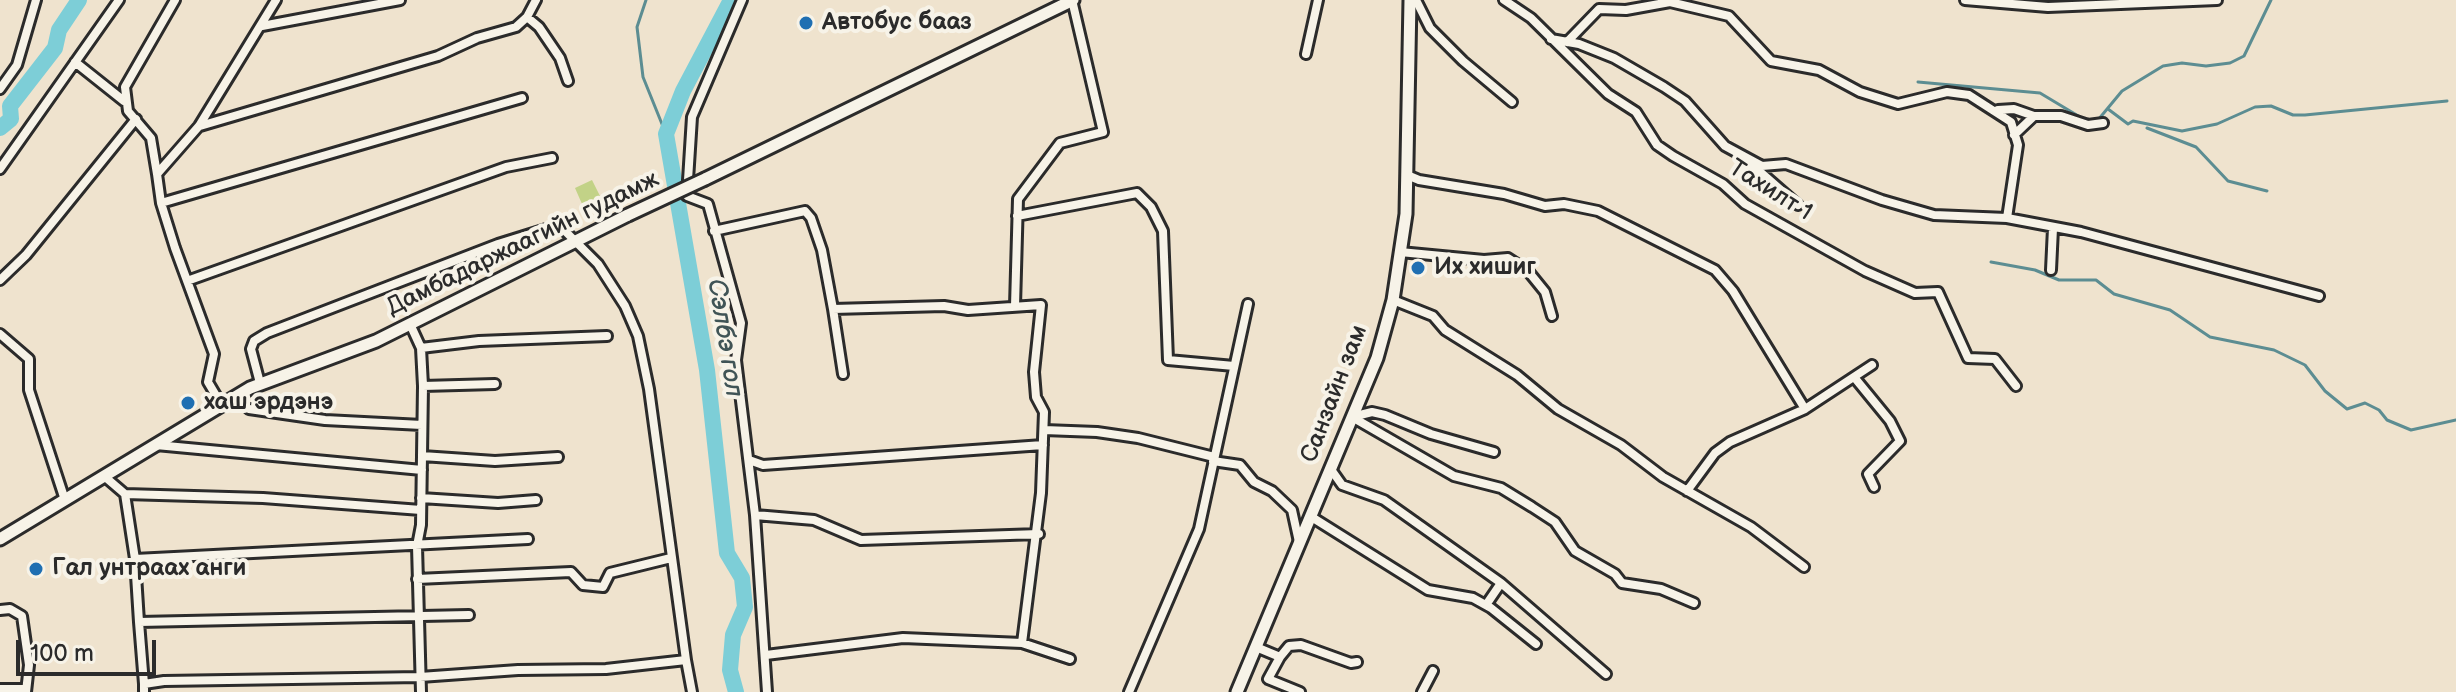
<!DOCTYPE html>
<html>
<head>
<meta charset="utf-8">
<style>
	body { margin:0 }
	#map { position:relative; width:2456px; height:692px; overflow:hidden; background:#efe3ce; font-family:"Balsamiq Sans",sans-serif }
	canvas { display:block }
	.scale { position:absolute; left:16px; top:640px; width:140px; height:36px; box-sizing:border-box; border:4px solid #2b2b2b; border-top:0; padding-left:10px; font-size:24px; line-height:28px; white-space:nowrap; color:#2b2b2b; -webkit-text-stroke:6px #f7f3e8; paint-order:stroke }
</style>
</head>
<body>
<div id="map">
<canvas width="2456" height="692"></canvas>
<div class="scale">100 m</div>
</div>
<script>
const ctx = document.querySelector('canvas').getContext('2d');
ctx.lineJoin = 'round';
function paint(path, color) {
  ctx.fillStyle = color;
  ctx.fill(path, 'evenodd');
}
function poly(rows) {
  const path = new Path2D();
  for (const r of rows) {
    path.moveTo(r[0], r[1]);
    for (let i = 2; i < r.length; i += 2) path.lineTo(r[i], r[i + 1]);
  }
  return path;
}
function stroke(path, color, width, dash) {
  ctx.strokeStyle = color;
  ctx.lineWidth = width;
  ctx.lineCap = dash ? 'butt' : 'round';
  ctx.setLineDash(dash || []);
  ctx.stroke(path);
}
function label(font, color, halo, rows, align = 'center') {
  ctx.font = font + ' "Balsamiq Sans",sans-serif';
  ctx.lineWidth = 8;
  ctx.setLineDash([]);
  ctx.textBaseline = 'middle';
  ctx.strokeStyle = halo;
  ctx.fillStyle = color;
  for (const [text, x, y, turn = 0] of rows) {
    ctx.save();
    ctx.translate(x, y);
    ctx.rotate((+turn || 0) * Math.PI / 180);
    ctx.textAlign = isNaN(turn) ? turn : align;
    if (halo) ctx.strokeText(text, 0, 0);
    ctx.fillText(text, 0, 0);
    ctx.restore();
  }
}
const green = poly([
	[592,180,604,204,586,213,575,188]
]);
const stream = poly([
	[646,0,637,27,643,77,666,134],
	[1918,82,2040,93,2085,120],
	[2108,109,2128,124,2133,121,2182,131,2217,124,2255,107,2271,106,2293,115,2305,115,2447,101],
	[2098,120,2122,91,2163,66,2182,63,2206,66,2230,63,2244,56,2271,0],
	[2147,128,2196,147,2228,181,2267,191],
	[1991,262,2035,270,2059,280,2096,280,2114,294,2170,310,2210,337,2274,350,2305,365,2325,391,2347,409,2365,403,2379,410,2387,420,2411,430,2456,420]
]);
const river = poly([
	[731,0,683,91,666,134,707,370,727,553,742,578,745,607,733,635,730,670,736,692],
	[0,128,11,119,10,106,55,48,59,30,79,0]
]);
const minor = poly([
	[742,0,692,117,687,196,708,204,741,323,736,360,755,515,814,520,861,540,1039,534],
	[1416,0,1430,28,1463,61,1512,102],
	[1504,0,1531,18,1608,94,1636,112,1657,145,1673,156,1723,184,1745,204,1865,271,1915,293,1938,292,1968,358,1995,359,2016,386],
	[1965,0,2048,7,2217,0],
	[527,17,539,27,560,58,568,81],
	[262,26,400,0],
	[1551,39,1579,44,1614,58,1664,87,1685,101,1725,146,1762,166,1786,164,1882,200,1934,215,2007,218,2081,232,2319,296],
	[1567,42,1599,9,1626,10,1670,2,1729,16,1771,61,1819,70,1860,92,1898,104,1947,92,1969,95,2011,122,2018,145,2007,218],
	[1306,54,1318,0],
	[75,62,124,101],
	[0,89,17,65,36,0],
	[1998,110,2014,109,2034,116],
	[200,126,438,56,477,38,516,27,527,17,536,0],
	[2014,135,2034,116,2061,116,2088,125,2103,123],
	[1750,163,1798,205],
	[0,169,119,0],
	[157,174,151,138,128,111,125,87,175,0],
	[1407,175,1419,180,1504,194,1545,206,1564,204,1598,211,1715,270,1733,291,1805,409],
	[161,203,522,98],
	[1017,216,1137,193,1151,207,1163,231,1168,360,1234,366],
	[714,231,805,211,811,218,822,250,833,309,944,306,968,310,1041,305,1034,372,1036,397,1044,412,1041,493,1022,643,903,638,766,655],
	[1400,252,1484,260,1508,258,1528,271,1545,292,1552,316],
	[2051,270,2053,228],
	[0,280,26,255,136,119],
	[187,281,506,167,552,158],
	[1393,300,1433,316,1445,330,1517,375,1558,409,1621,445,1663,477,1751,527,1804,567],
	[1015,306,1018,199,1060,143,1103,132,1072,0],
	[833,309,843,374],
	[410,324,421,348,423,386,421,525,417,546,421,692],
	[0,334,29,359,29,390,65,500],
	[421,348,479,341,607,336],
	[1854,377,1890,421,1900,441,1868,474,1874,487],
	[423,386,495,384],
	[221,404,208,382,214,354,175,248,161,203,157,174,199,126,276,0],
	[249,409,325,420,422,425],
	[1044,430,1097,432,1138,438,1214,457],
	[156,445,422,470],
	[1494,452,1431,434,1385,415,1372,412,1352,417,1454,476,1501,488,1532,507,1555,522,1575,551,1615,574,1622,583,1661,589,1694,603],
	[422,456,495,461,558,457],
	[749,460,763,465,1043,445],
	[1213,461,1240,465,1254,482,1272,491,1292,510,1299,542],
	[1330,468,1342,485,1384,500,1501,583,1606,674],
	[104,476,125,494,135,559,139,622,469,615],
	[1687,491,1715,453,1730,442,1805,409,1872,365],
	[125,494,263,498,421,510],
	[421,498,498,503,536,500],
	[755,515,767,692],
	[1310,516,1428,590,1473,598,1491,608,1536,644],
	[135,559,528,539],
	[417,579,571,572,583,585,603,587,610,573,671,558],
	[1486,605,1501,583],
	[0,610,10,609,22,616,29,665,26,692],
	[139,622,144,684],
	[1022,643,1070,659],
	[1256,647,1280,657,1268,679,1300,692],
	[1280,657,1289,646,1301,645,1351,663,1357,662],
	[686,660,692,692],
	[0,689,26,689],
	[144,692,144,684,164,681,420,677,518,670,606,669,686,660,649,389,638,336,625,306,598,264,559,225,498,244,267,333,254,341,251,349,260,383],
	[1129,692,1199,529,1248,304],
	[1422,692,1433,671]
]);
const secondary = poly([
	[705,179,1073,0],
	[0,539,250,388,376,341,628,215],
	[1237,692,1377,358,1393,300,1406,214,1410,0]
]);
const secondaryBridge = poly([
	[628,215,705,179]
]);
const markers = [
	[806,23,8,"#1f6fb2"],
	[1418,268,8,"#1f6fb2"],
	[188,403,8,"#1f6fb2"],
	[36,569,8,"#1f6fb2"]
];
const poiNames = [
	["Автобус бааз",822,23],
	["Их хишиг",1434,268],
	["хаш эрдэнэ",204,403],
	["Гал унтраах анги",52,569]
];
const streetNames = [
	["Тахилт 1",1770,191,32],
	["Дамбадаржаагийн гудамж",523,244,-26],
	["Санзайн зам",1335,394,-69]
];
const waterNames = [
	["Сэлбэ гол",724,338,81]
];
paint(green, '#c2d287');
stroke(stream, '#5c8d92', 3);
stroke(river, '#7dced7', 16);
stroke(minor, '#2b2b2b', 14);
stroke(secondary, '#2b2b2b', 17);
stroke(minor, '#f7f3e8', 8);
stroke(secondary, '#f7f3e8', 11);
stroke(secondaryBridge, '#2b2b2b', 17, []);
stroke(secondaryBridge, '#f7f3e8', 11);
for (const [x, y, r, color] of markers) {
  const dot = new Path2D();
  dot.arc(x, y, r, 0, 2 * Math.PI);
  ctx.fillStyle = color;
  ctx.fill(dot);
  stroke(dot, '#f7f3e8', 3);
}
label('bold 24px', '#2b2b2b', '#f7f3e8', poiNames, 'left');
label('24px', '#2b2b2b', '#f7f3e8', streetNames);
label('italic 26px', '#405456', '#f7f3e8', waterNames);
</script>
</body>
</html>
